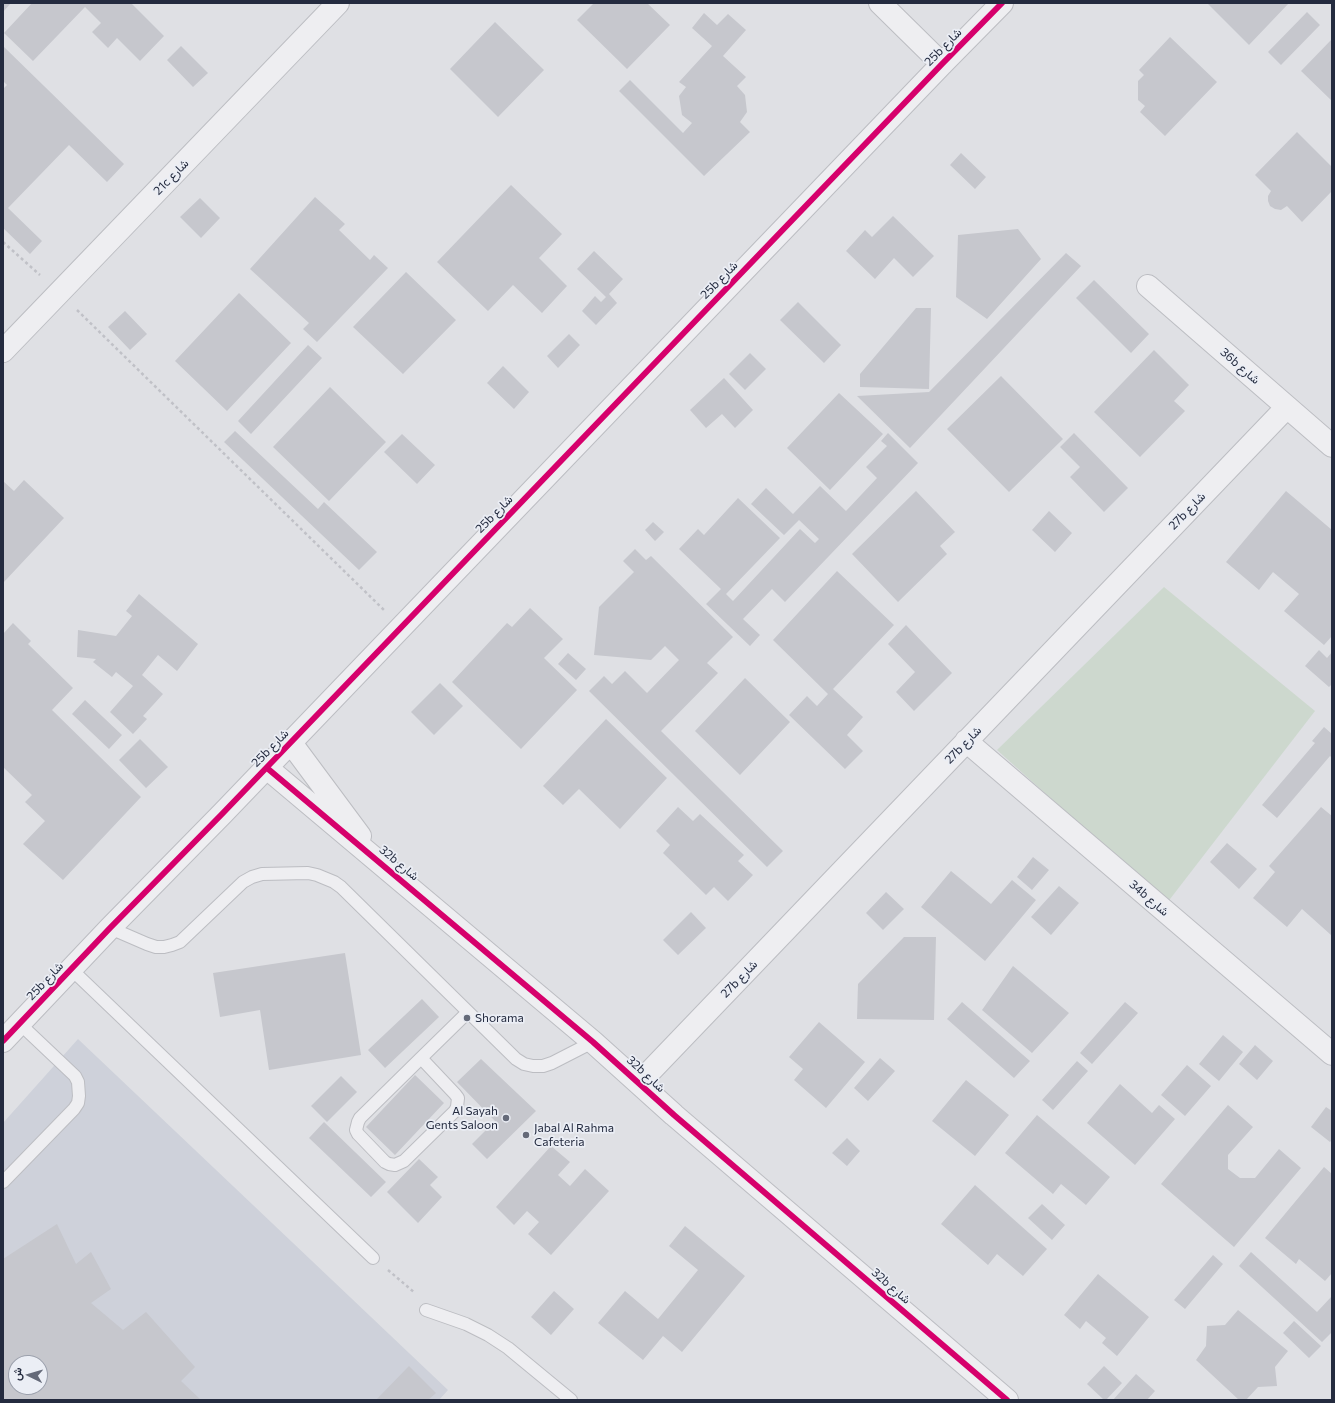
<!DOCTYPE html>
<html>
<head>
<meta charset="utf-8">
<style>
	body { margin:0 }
	#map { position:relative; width:1335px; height:1403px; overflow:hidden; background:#dfe0e4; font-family:Commissioner,Vazirmatn,sans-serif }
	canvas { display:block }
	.frame { position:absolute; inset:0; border:4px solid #242b3f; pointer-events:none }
	.north { position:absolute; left:8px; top:1355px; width:40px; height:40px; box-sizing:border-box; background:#ebeef5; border:1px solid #9ba0ac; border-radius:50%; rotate:275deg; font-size:11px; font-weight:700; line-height:16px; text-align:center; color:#242b3f }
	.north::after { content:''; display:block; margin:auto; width:14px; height:18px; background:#656a79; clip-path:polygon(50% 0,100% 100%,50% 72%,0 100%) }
</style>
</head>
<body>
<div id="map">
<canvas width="1335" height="1403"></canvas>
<div class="frame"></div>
<div class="north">ش</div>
</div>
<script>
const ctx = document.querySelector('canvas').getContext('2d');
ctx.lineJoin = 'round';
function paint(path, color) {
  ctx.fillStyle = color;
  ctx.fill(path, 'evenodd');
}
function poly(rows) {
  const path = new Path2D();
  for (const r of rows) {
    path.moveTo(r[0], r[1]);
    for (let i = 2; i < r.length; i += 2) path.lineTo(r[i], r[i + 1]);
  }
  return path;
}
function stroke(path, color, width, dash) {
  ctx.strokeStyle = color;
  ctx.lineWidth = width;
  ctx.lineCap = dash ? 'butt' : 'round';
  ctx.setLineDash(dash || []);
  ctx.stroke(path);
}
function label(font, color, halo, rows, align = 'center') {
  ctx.font = font + ' Commissioner,Vazirmatn,sans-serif';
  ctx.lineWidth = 3.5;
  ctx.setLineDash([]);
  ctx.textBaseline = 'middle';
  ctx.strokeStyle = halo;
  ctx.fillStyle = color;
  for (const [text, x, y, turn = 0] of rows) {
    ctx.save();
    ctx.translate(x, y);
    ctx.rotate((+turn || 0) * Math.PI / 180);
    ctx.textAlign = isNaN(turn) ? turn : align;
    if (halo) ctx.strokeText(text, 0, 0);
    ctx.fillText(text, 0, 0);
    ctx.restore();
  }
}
const built = poly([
	[78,1039,448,1390,439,1400,3,1400,3,1123],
	[16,1363,40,1363,40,1387,16,1387]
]);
const green = poly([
	[1164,587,1315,711,1167,903,997,750]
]);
const building = poly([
	[3,3,11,3,3,12],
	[32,3,131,3,164,36,140,61,117,38,108,48,92,32,101,23,85,7,33,61,4,33],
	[594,3,647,3,670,25,627,69,577,20],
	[1207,3,1289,3,1249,45],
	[1307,12,1320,25,1281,65,1268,52],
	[704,13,717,25,728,14,746,30,723,56,746,77,737,86,745,95,747,112,740,122,750,132,704,176,619,91,630,80,683,133,692,123,682,115,679,96,686,87,679,82,712,46,692,28],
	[495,22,544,70,498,117,450,69],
	[1170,37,1217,82,1165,136,1140,112,1145,106,1138,100,1138,81,1144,75,1139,70],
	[1332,39,1332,101,1301,71],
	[3,46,124,164,107,182,69,145,8,208,42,241,30,254,3,228,3,89,7,85,3,81],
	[181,46,208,73,193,87,167,60],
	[1297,132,1332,167,1332,191,1302,222,1287,206,1281,210,1275,209,1270,206,1268,201,1268,196,1271,191,1255,175],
	[961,153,986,177,975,189,950,165],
	[511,185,562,234,539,258,567,286,542,313,513,285,488,311,437,262],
	[315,197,345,224,339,230,370,260,374,255,388,268,317,342,303,329,309,323,250,269],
	[200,198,220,218,201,238,180,217],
	[893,216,934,256,913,277,894,258,875,279,846,251,865,230,872,237],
	[1018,229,1041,259,987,319,956,297,958,235],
	[594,251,623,279,609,294,617,303,596,325,582,311,595,296,601,302,606,297,577,269],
	[1066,253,1081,266,910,448,857,396,929,392],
	[406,272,456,320,403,374,353,327],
	[1094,280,1149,334,1131,353,1076,298],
	[239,293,291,343,227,411,175,361],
	[798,302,841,345,824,363,780,320],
	[916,308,931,308,929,389,860,387,860,374],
	[125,311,147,334,130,350,108,327],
	[569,334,580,345,558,368,547,356],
	[308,345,322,358,251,434,238,421],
	[1154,350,1189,385,1174,401,1185,411,1140,457,1094,412],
	[750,353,766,369,745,390,729,374],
	[503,366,529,392,514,409,487,383],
	[1001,376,1063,439,1009,492,947,429],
	[724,378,753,410,735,428,722,414,706,428,690,410],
	[330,387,386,442,329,501,273,447],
	[839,393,883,434,830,490,787,448],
	[235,431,318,509,324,502,377,552,359,570,224,442],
	[888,433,918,463,785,602,772,589,743,619,760,635,750,646,706,604,721,589,679,549,698,529,704,535,738,498,780,538,726,594,733,601,800,529,815,543,819,539,799,520,784,535,751,504,766,488,793,514,820,486,846,511,877,478,866,467,887,446,881,441],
	[1074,433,1128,488,1104,512,1070,477,1080,467,1060,447],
	[402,434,435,465,417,484,384,452],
	[24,480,64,518,3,583,3,481,14,491],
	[916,491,955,532,940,546,947,554,898,602,852,554],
	[1286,491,1332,530,1332,636,1324,645,1284,611,1299,594,1273,572,1259,590,1226,562],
	[1049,511,1072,533,1055,552,1032,530],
	[653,522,664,532,655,541,645,530],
	[635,549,646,560,651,556,733,637,707,663,718,673,661,731,783,851,767,867,589,691,604,676,612,684,625,671,647,693,679,660,665,646,651,660,594,655,599,607,634,572,623,561],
	[837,571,894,625,833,689,863,717,847,735,863,751,845,769,789,715,807,696,817,706,828,694,773,640],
	[139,594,198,644,177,671,158,655,142,675,163,694,143,716,147,719,133,734,110,712,133,686,116,672,112,677,93,662,96,659,77,657,78,630,116,636,132,616,126,611],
	[530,608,563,639,544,658,577,690,521,749,452,682,507,623,512,627],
	[13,623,31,641,28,644,73,688,52,710,141,797,63,880,23,844,45,821,25,802,32,795,3,767,3,634],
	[906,625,952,673,914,711,896,692,915,672,888,644],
	[1319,650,1327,658,1332,652,1332,684,1329,687,1305,666],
	[568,653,586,669,576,680,558,664],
	[745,678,790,722,740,775,695,731],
	[440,683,463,706,434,735,411,712],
	[85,700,122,735,109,749,72,714],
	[606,719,667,778,620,829,579,789,563,805,543,786],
	[1324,727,1332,734,1332,758,1330,756,1277,818,1262,805,1315,743,1312,741],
	[140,739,168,767,146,788,119,760],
	[678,807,693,821,700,814,744,855,738,861,753,875,728,901,714,887,706,895,663,853,670,845,656,831],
	[1321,807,1332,816,1332,933,1331,935,1302,909,1287,927,1253,898,1275,872,1269,866],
	[1227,843,1257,869,1239,889,1210,862],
	[1033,857,1049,870,1032,890,1017,877],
	[951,871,991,904,1012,880,1036,900,985,961,921,907],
	[1059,886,1079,903,1051,935,1031,917],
	[886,892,904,909,883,930,866,913],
	[691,912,706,928,678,955,663,940],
	[904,937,936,937,934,1020,857,1019,858,984],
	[345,953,361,1055,269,1070,260,1010,220,1017,213,973],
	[1013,966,1069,1013,1032,1053,982,1010],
	[422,999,439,1017,385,1068,368,1050],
	[962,1002,1030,1061,1014,1078,947,1019],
	[1125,1002,1138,1013,1092,1064,1080,1053],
	[819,1022,865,1062,826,1108,794,1080,803,1069,789,1057],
	[1223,1035,1243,1052,1219,1081,1199,1064],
	[1255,1045,1273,1061,1257,1080,1239,1064],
	[880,1058,895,1071,868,1101,854,1088],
	[481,1059,536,1111,487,1159,472,1144,495,1121,457,1082],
	[1077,1061,1088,1071,1053,1110,1042,1100],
	[1187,1065,1211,1086,1185,1116,1161,1095],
	[415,1075,444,1103,395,1155,366,1127],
	[341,1076,357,1092,327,1122,311,1106],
	[966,1080,1009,1115,975,1156,932,1121],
	[1120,1084,1152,1113,1159,1105,1175,1119,1135,1165,1087,1123],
	[1228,1105,1253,1127,1228,1155,1228,1169,1240,1178,1255,1178,1279,1149,1301,1168,1234,1247,1161,1184],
	[1326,1107,1332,1111,1332,1140,1330,1142,1311,1127],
	[1037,1115,1110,1177,1086,1205,1061,1184,1053,1194,1005,1153],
	[324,1122,386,1182,371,1197,309,1138],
	[847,1138,860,1151,847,1166,832,1153],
	[551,1146,570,1162,558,1175,570,1186,585,1169,609,1191,551,1255,528,1234,539,1222,527,1211,514,1225,496,1207],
	[419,1159,438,1177,430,1185,442,1197,418,1223,387,1192],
	[1324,1167,1332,1174,1332,1273,1325,1281,1299,1259,1296,1264,1265,1238],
	[975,1185,1047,1249,1023,1276,997,1254,988,1265,941,1224],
	[1042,1204,1065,1225,1052,1240,1028,1218],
	[57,1224,76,1264,91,1252,111,1289,91,1303,123,1330,146,1312,195,1367,181,1381,201,1400,3,1400,3,1259],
	[16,1363,40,1363,40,1387,16,1387],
	[685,1226,745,1276,682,1352,663,1336,643,1360,598,1323,625,1291,658,1319,698,1270,669,1246],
	[1251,1252,1317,1312,1332,1296,1332,1332,1322,1342,1239,1266],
	[1213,1255,1223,1264,1185,1309,1174,1300],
	[1098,1274,1149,1317,1117,1356,1102,1343,1106,1338,1086,1321,1080,1329,1064,1315],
	[554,1291,574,1309,551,1335,531,1317],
	[1238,1310,1288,1351,1275,1367,1277,1386,1258,1387,1246,1400,1239,1400,1196,1360,1206,1346,1207,1326,1225,1325],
	[1294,1321,1321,1346,1309,1358,1283,1333],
	[409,1366,436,1393,428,1400,376,1400],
	[1104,1366,1122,1383,1106,1400,1104,1400,1087,1384],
	[1136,1374,1155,1391,1147,1400,1113,1400]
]);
const path = poly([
	[3,242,40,275],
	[77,310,384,610],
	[388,1270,415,1293]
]);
const lane = poly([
	[110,928,147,944,156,947,164,947,172,945,180,942,243,882,252,877,262,874,308,873,317,875,334,882,341,887,516,1059,524,1064,533,1066,543,1066,552,1063,593,1042],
	[71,969,373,1258],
	[421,1058,455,1094,458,1098,457,1107,455,1111,404,1161,395,1165,389,1164,385,1162,358,1134,356,1130,358,1122,360,1118,421,1058,468,1012],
	[3,1182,74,1109,78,1103,79,1096,78,1082,75,1076,19,1023],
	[426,1310,466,1324,488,1335,508,1348,571,1400]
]);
const street = poly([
	[880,3,942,64],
	[1148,286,1332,446],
	[3,351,338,3],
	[966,741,1332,1054],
	[291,743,360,836],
	[267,768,593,1042,674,1115,1007,1400],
	[3,1041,110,928,222,814,942,64,1002,3],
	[639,1083,1287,407]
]);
const cycleway = poly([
	[267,768,593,1042,674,1115,1007,1400],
	[3,1041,110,928,222,814,942,64,1002,3]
]);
const markers = [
	[467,1018,4,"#656a79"],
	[506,1118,4,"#656a79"],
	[526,1135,4,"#656a79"]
];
const streetNames = [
	["25b شارع",943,47,-46],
	["21c شارع",171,177,-46],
	["25b شارع",719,280,-46],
	["36b شارع",1240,366,41],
	["27b شارع",1187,511,-46],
	["25b شارع",494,514,-46],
	["27b شارع",963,745,-46],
	["25b شارع",270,748,-46],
	["32b شارع",399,863,40],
	["34b شارع",1149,898,41],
	["27b شارع",739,979,-46],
	["25b شارع",45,981,-47],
	["32b شارع",646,1074,43],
	["32b شارع",891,1286,41]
];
const poiNames = [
	["Shorama",475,1018],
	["Al Sayah",498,1111,"right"],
	["Gents Saloon",498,1125,"right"],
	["Jabal Al Rahma",534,1128],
	["Cafeteria",534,1142]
];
paint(built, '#ced1da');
paint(green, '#cdd8ce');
paint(building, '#c6c7cd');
stroke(lane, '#bcbdc2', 14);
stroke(street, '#bcbdc2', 24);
stroke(path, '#c0c1c7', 2.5, [3, 3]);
stroke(lane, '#eeeef1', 12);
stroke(street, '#eeeef1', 22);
stroke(cycleway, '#d6006c', 6);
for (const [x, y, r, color] of markers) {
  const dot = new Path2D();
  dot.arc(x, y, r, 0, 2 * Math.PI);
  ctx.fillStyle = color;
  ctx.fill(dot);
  stroke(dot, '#ebeef5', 1.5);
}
label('12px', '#242b3f', '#ebeef5', streetNames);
label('12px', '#242b3f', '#ebeef5', poiNames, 'left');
</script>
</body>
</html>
